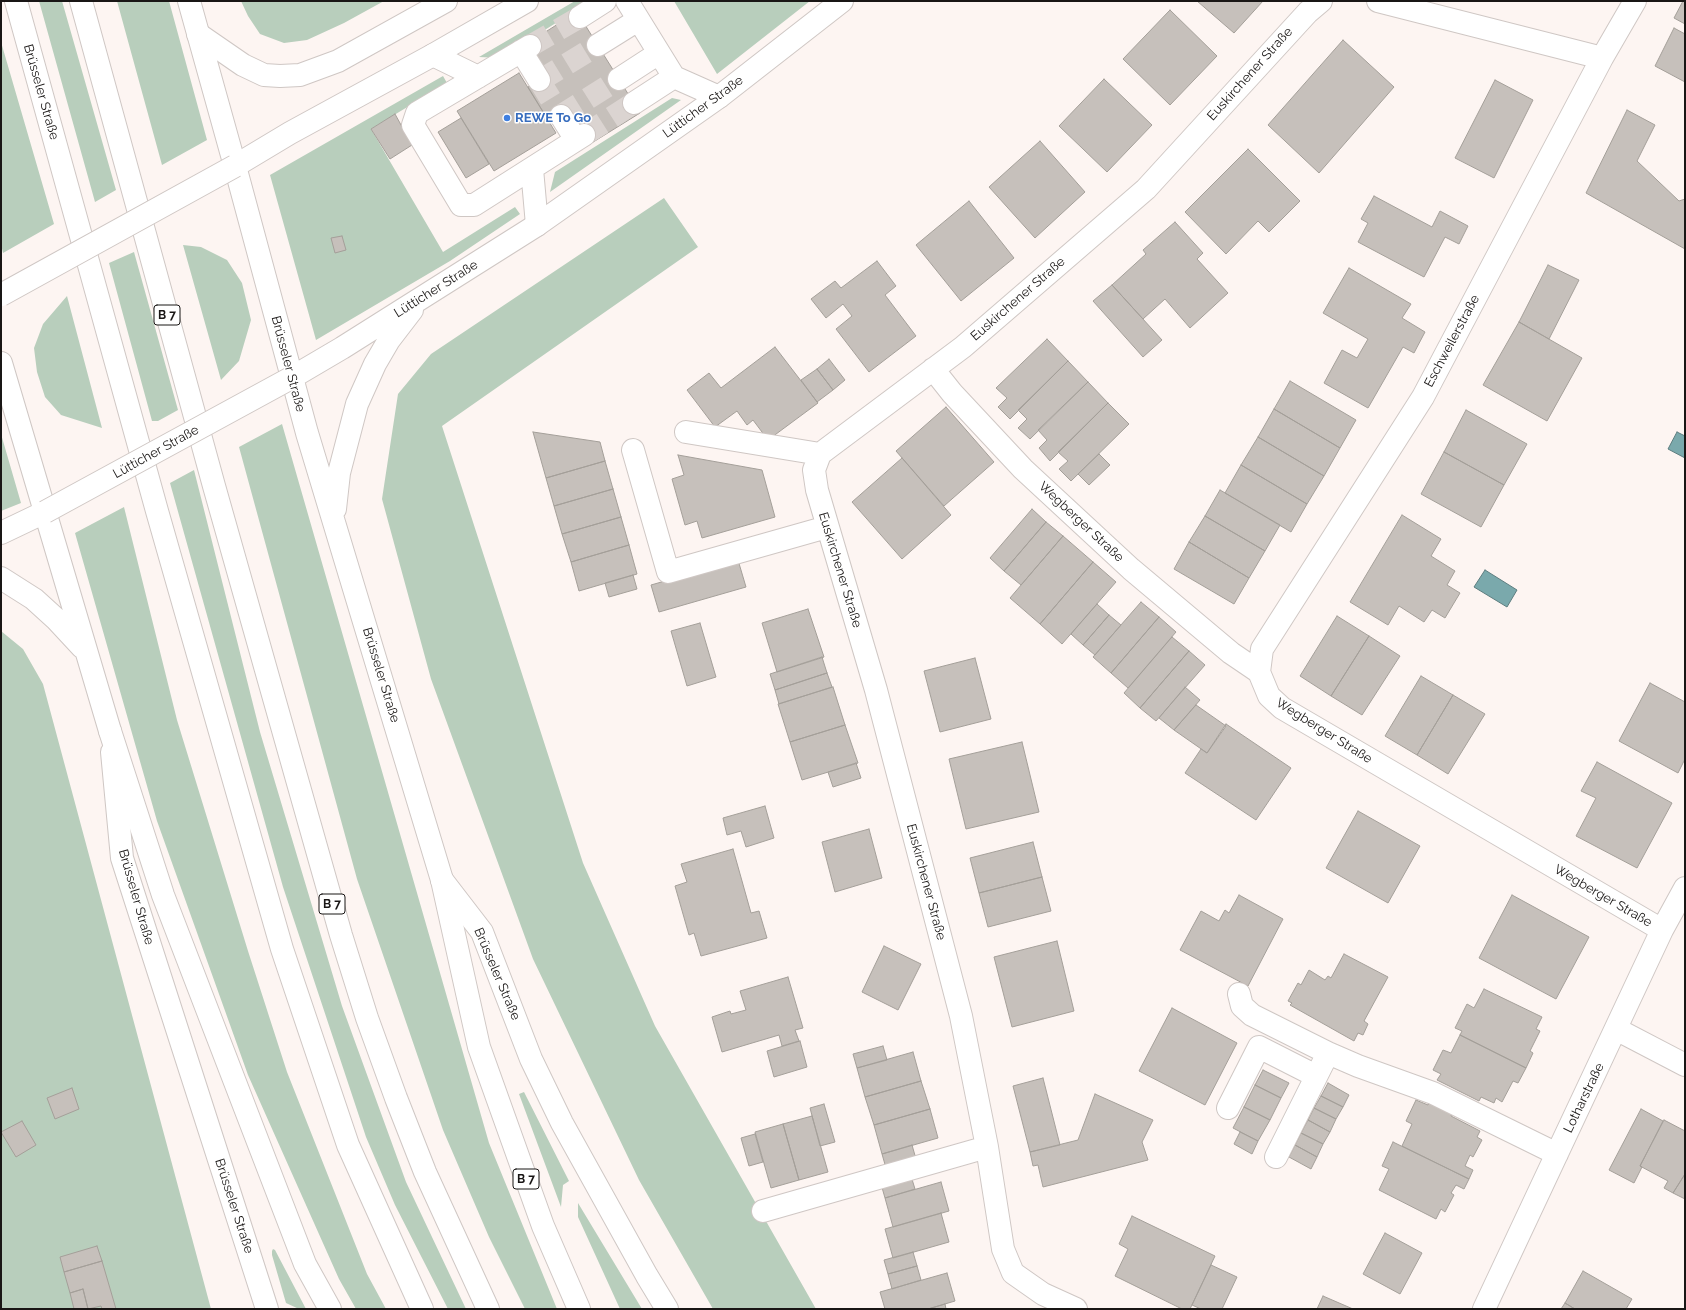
<!DOCTYPE html>
<html>
<head>
<meta charset="utf-8">
<style>
	body { margin:0 }
	#map { position:relative; width:1686px; height:1310px; overflow:hidden; background:#fdf5f2; font-family:Raleway,sans-serif }
	canvas { display:block }
	.frame { position:absolute; inset:0; border:2px solid #191615; pointer-events:none }
</style>
</head>
<body>
<div id="map">
<canvas width="1686" height="1310"></canvas>
<div class="frame"></div>
</div>
<script>
const ctx = document.querySelector('canvas').getContext('2d');
ctx.lineJoin = 'round';
function paint(path, color) {
  ctx.fillStyle = color;
  ctx.fill(path, 'evenodd');
}
function poly(rows) {
  const path = new Path2D();
  for (const r of rows) {
    path.moveTo(r[0], r[1]);
    for (let i = 2; i < r.length; i += 2) path.lineTo(r[i], r[i + 1]);
  }
  return path;
}
function stroke(path, color, width, dash) {
  ctx.strokeStyle = color;
  ctx.lineWidth = width;
  ctx.lineCap = dash ? 'butt' : 'round';
  ctx.setLineDash(dash || []);
  ctx.stroke(path);
}
function label(font, color, halo, rows, align = 'center') {
  ctx.font = font + ' Raleway,sans-serif';
  ctx.lineWidth = 3;
  ctx.setLineDash([]);
  ctx.textBaseline = 'middle';
  ctx.strokeStyle = halo;
  ctx.fillStyle = color;
  for (const [text, x, y, turn = 0] of rows) {
    ctx.save();
    ctx.translate(x, y);
    ctx.rotate((+turn || 0) * Math.PI / 180);
    ctx.textAlign = isNaN(turn) ? turn : align;
    if (halo) ctx.strokeText(text, 0, 0);
    ctx.fillText(text, 0, 0);
    ctx.restore();
  }
}
const green = poly([
	[39,1,62,1,116,190,95,202],
	[117,1,169,1,207,140,162,165],
	[241,1,384,1,344,23,307,40,284,43,260,34,248,16],
	[575,1,591,1,500,58,479,57],
	[674,1,810,1,717,74],
	[1,42,54,224,3,253,1,244],
	[443,76,447,83,371,129,443,252,515,207,520,214,450,261,316,340,270,175],
	[672,98,681,100,550,192,555,172],
	[664,198,698,247,442,426,583,863,655,1026,816,1309,713,1309,639,1180,533,959,431,679,382,499,398,394,431,354],
	[183,245,201,247,227,260,242,283,251,320,239,361,221,380],
	[134,252,178,410,158,421,152,421,109,263],
	[67,296,102,428,61,415,45,397,37,372,34,348,43,324],
	[282,424,489,1143,557,1309,525,1309,489,1237,443,1130,357,879,239,447],
	[1,434,21,503,1,511],
	[194,470,260,732,342,1006,406,1182,466,1309,448,1309,395,1205,366,1137,283,887,170,483],
	[124,507,177,720,248,951,287,1072,367,1274,386,1309,356,1309,339,1279,248,1075,157,821,75,533],
	[1,631,23,649,43,684,211,1309,1,1309],
	[524,1092,569,1181,563,1185,561,1207,519,1094],
	[578,1203,642,1309,620,1309,578,1217],
	[273,1249,275,1250,306,1309,299,1309,286,1303,272,1255,272,1251]
]);
const water = poly([
	[1677,432,1685,436,1685,458,1668,449,1677,432],
	[1485,570,1517,590,1507,607,1474,587,1485,570]
]);
const building = poly([
	[1197,1,1263,1,1234,33,1197,1],
	[1683,1,1685,1,1685,24,1674,18,1683,1],
	[1170,10,1217,56,1170,105,1123,59,1170,10],
	[577,12,640,113,590,144,570,111,550,123,528,87,548,75,528,43,577,12],
	[1674,28,1685,34,1685,82,1655,66,1674,28],
	[1343,40,1394,87,1319,173,1268,125,1343,40],
	[519,73,556,133,494,171,457,111,519,73],
	[1104,79,1152,125,1107,172,1059,126,1104,79],
	[1495,80,1533,100,1494,178,1455,158,1495,80],
	[1627,110,1655,125,1637,161,1679,201,1685,199,1685,249,1586,193,1627,110],
	[395,114,412,145,390,159,371,129,395,114],
	[461,118,489,164,466,178,438,132,461,118],
	[1040,141,1085,192,1035,238,989,187,1040,141],
	[1248,149,1300,201,1269,232,1258,221,1226,254,1185,212,1248,149],
	[1374,196,1432,227,1440,211,1468,226,1459,244,1445,237,1424,277,1358,242,1368,223,1361,219,1374,196],
	[969,201,1014,258,961,301,916,245,969,201],
	[1175,222,1203,253,1197,259,1228,293,1190,328,1165,299,1143,319,1112,285,1146,254,1143,250,1175,222],
	[342,236,346,250,335,253,331,238,342,236],
	[877,261,896,286,885,295,916,336,869,372,836,329,852,316,843,304,826,318,811,299,835,281,841,288,877,261],
	[1548,265,1579,280,1549,339,1519,322,1548,265],
	[1349,268,1411,304,1402,318,1425,332,1414,353,1403,347,1368,408,1324,383,1342,350,1357,358,1368,339,1323,313,1349,268],
	[1112,285,1162,340,1143,357,1093,301,1112,285],
	[1519,322,1582,358,1547,421,1483,385,1519,322],
	[1047,339,1068,361,1010,419,998,407,1007,398,996,388,1047,339],
	[775,347,818,403,768,440,753,420,747,425,737,411,715,427,687,390,709,373,721,388,775,347],
	[829,359,845,380,833,390,817,369,829,359],
	[1068,361,1088,382,1030,439,1018,428,1027,419,1018,410,1068,361],
	[817,369,833,390,817,402,801,380,817,369],
	[1290,381,1356,420,1340,448,1274,409,1290,381],
	[1088,382,1108,403,1050,461,1039,448,1047,440,1038,430,1088,382],
	[1108,403,1129,424,1071,481,1059,469,1068,461,1058,452,1108,403],
	[946,407,994,462,944,506,896,451,946,407],
	[1274,409,1340,448,1324,476,1258,437,1274,409],
	[1466,410,1527,444,1504,485,1444,452,1466,410],
	[533,432,600,442,605,461,546,478,533,432],
	[1258,437,1324,476,1307,504,1241,465,1258,437],
	[1444,452,1504,485,1481,527,1421,494,1444,452],
	[1099,454,1110,465,1089,485,1078,474,1099,454],
	[678,455,762,470,775,517,702,538,697,521,685,525,672,479,684,475,678,455],
	[902,458,951,515,902,559,852,502,902,458],
	[605,461,613,489,554,506,546,478,605,461],
	[1241,465,1307,504,1291,532,1225,493,1241,465],
	[613,489,621,517,562,534,554,506,613,489],
	[1220,490,1280,525,1265,551,1205,516,1220,490],
	[1032,509,1046,522,1004,571,990,558,1032,509],
	[1402,515,1441,539,1431,556,1455,571,1447,585,1460,593,1445,618,1432,610,1424,622,1399,606,1388,625,1350,602,1402,515],
	[1205,516,1265,551,1249,578,1189,542,1205,516],
	[621,517,629,545,571,562,562,534,621,517],
	[1046,522,1063,536,1021,585,1004,571,1046,522],
	[1063,536,1093,562,1040,624,1010,598,1063,536],
	[1189,542,1249,578,1234,604,1174,569,1189,542],
	[629,545,637,574,579,591,571,562,629,545],
	[738,560,746,587,659,612,651,585,738,560],
	[1093,562,1116,582,1062,644,1040,624,1093,562],
	[633,575,637,589,609,597,605,583,633,575],
	[1141,602,1159,617,1111,673,1093,657,1141,602],
	[1097,604,1109,615,1083,645,1071,634,1097,604],
	[808,609,824,657,777,672,762,623,808,609],
	[1109,615,1121,625,1095,655,1083,645,1109,615],
	[1337,616,1369,636,1331,696,1300,676,1337,616],
	[1159,617,1176,632,1128,688,1111,673,1159,617],
	[700,623,716,677,687,686,671,631,700,623],
	[1369,636,1400,656,1362,715,1331,696,1369,636],
	[1172,637,1189,651,1140,708,1124,693,1172,637],
	[1189,651,1205,665,1156,721,1140,708,1189,651],
	[822,657,827,673,775,690,770,674,822,657],
	[975,658,991,719,940,732,924,671,975,658],
	[827,673,832,687,779,704,775,690,827,673],
	[1421,676,1453,695,1417,755,1385,736,1421,676],
	[1650,683,1685,702,1685,759,1678,773,1619,741,1650,683],
	[833,687,845,725,790,742,778,704,833,687],
	[1185,687,1200,700,1174,730,1159,718,1185,687],
	[1453,695,1485,714,1448,774,1417,755,1453,695],
	[1196,705,1226,726,1207,753,1174,730,1196,705],
	[1226,724,1291,768,1256,820,1185,773,1201,749,1207,753,1226,724],
	[845,725,858,763,802,780,790,742,845,725],
	[1022,742,1039,812,966,829,949,759,1022,742],
	[1597,762,1672,803,1637,868,1576,836,1596,798,1581,791,1597,762],
	[856,763,861,778,833,787,828,772,856,763],
	[765,806,774,838,746,847,741,831,727,835,723,818,765,806],
	[1358,811,1420,846,1388,903,1326,868,1358,811],
	[869,829,882,878,835,892,822,842,869,829],
	[1033,842,1042,877,979,893,970,858,1033,842],
	[733,849,751,913,759,911,767,938,701,956,694,933,689,935,675,886,687,882,681,864,733,849],
	[1042,877,1051,911,988,927,979,893,1042,877],
	[1239,895,1283,919,1248,986,1180,950,1201,911,1219,921,1225,910,1229,913,1239,895],
	[1512,895,1589,937,1556,999,1479,958,1512,895],
	[1057,941,1074,1011,1012,1027,994,957,1057,941],
	[884,946,921,964,898,1010,862,992,884,946],
	[1344,954,1388,977,1364,1021,1368,1024,1363,1035,1358,1033,1354,1041,1290,1005,1292,1003,1288,1001,1298,983,1301,985,1309,970,1325,980,1328,976,1331,978,1344,954],
	[788,977,803,1028,795,1030,799,1041,782,1046,779,1035,722,1052,712,1017,730,1011,731,1014,746,1010,740,991,788,977],
	[1484,989,1542,1017,1536,1029,1540,1031,1530,1051,1533,1053,1526,1068,1460,1035,1462,1031,1455,1028,1467,1004,1474,1008,1484,989],
	[1172,1008,1237,1043,1205,1105,1139,1071,1172,1008],
	[1460,1035,1526,1068,1518,1083,1513,1081,1502,1102,1496,1098,1494,1103,1481,1097,1479,1101,1437,1080,1441,1074,1433,1070,1443,1050,1451,1053,1460,1035],
	[800,1041,807,1067,774,1077,767,1051,800,1041],
	[883,1046,887,1060,857,1068,853,1054,883,1046],
	[913,1052,921,1081,865,1097,857,1068,913,1052],
	[1263,1070,1289,1083,1281,1098,1255,1085,1263,1070],
	[1043,1078,1060,1145,1030,1152,1013,1086,1043,1078],
	[921,1081,930,1109,874,1125,865,1097,921,1081],
	[1328,1083,1349,1095,1343,1107,1321,1096,1328,1083],
	[1255,1085,1281,1098,1270,1120,1244,1107,1255,1085],
	[72,1088,79,1109,55,1119,47,1098,72,1088],
	[1095,1094,1153,1120,1142,1142,1148,1160,1043,1187,1038,1165,1033,1166,1030,1152,1078,1140,1095,1094],
	[1321,1096,1343,1107,1336,1119,1314,1108,1321,1096],
	[1416,1100,1428,1105,1430,1101,1453,1112,1451,1116,1480,1131,1477,1137,1482,1140,1473,1157,1470,1155,1465,1166,1473,1170,1469,1179,1402,1146,1412,1124,1406,1121,1416,1100],
	[824,1104,835,1142,820,1146,810,1108,824,1104],
	[1244,1107,1270,1120,1258,1141,1233,1128,1244,1107],
	[1314,1108,1336,1119,1330,1132,1308,1120,1314,1108],
	[930,1109,938,1138,882,1154,874,1125,930,1109],
	[1641,1109,1663,1121,1640,1166,1642,1167,1634,1183,1609,1170,1641,1109],
	[812,1116,828,1172,799,1180,783,1124,812,1116],
	[1308,1120,1330,1132,1323,1144,1301,1133,1308,1120],
	[1664,1120,1685,1131,1685,1174,1673,1193,1664,1188,1668,1181,1640,1166,1664,1120],
	[22,1121,36,1145,16,1157,1,1132,22,1121],
	[783,1124,799,1180,771,1188,755,1132,783,1124],
	[1240,1132,1258,1141,1252,1154,1234,1144,1240,1132],
	[1301,1133,1323,1144,1317,1157,1295,1145,1301,1133],
	[755,1134,763,1162,749,1166,741,1138,755,1134],
	[1393,1142,1469,1179,1464,1189,1456,1185,1451,1193,1454,1195,1445,1212,1441,1209,1436,1219,1379,1190,1389,1169,1382,1166,1393,1142],
	[912,1145,916,1159,886,1168,882,1154,912,1145],
	[1295,1145,1317,1157,1311,1169,1289,1157,1295,1145],
	[1685,1174,1685,1199,1673,1193,1685,1174],
	[911,1176,915,1189,885,1198,881,1184,911,1176],
	[941,1182,949,1211,893,1227,885,1198,941,1182],
	[941,1213,949,1242,893,1258,885,1229,941,1213],
	[1132,1216,1215,1256,1190,1309,1182,1309,1115,1276,1128,1249,1119,1244,1132,1216],
	[1385,1233,1422,1253,1400,1294,1363,1274,1385,1233],
	[97,1246,102,1261,64,1272,60,1257,97,1246],
	[913,1252,917,1266,888,1274,884,1260,913,1252],
	[102,1261,116,1309,102,1309,101,1306,88,1309,83,1289,70,1293,64,1272,102,1261],
	[1211,1265,1237,1277,1222,1309,1201,1309,1192,1305,1211,1265],
	[917,1266,921,1280,892,1289,888,1274,917,1266],
	[1583,1271,1632,1299,1626,1309,1575,1309,1565,1303,1583,1271],
	[947,1273,955,1301,928,1309,885,1309,880,1292,947,1273],
	[83,1289,88,1309,74,1309,70,1293,83,1289],
	[1323,1296,1353,1309,1317,1309,1323,1296],
	[1565,1303,1575,1309,1561,1309,1565,1303],
	[945,1304,946,1309,928,1309,945,1304]
]);
const minorTunnel = poly([
	[530,46,580,17],
	[539,80,561,116],
	[539,81,598,45],
	[560,116,619,79],
	[584,135,634,103]
]);
const minor = poly([
	[189,1,235,166],
	[627,1,674,77],
	[1378,1,1602,58],
	[580,17,605,1],
	[598,45,638,20],
	[530,46,417,113,413,125,461,205,474,205,584,135],
	[521,51,539,80],
	[433,55,478,77],
	[619,79,659,53],
	[634,103,674,77,719,97],
	[561,116,576,140],
	[532,169,537,225],
	[933,369,952,393,1023,469,1131,569,1231,653,1259,672,1269,696,1282,708,1662,930],
	[686,432,820,454],
	[633,450,668,572,827,527],
	[1259,672,1262,649,1423,397,1602,58,1635,1],
	[112,752,122,858,267,1309],
	[442,880,482,932,531,1059,562,1123,647,1276,667,1309],
	[1239,994,1242,1006,1252,1015,1328,1053],
	[1616,1029,1685,1065],
	[1228,1108,1259,1047,1316,1076],
	[1276,1157,1328,1053,1358,1066,1433,1093,1557,1154],
	[763,1211,987,1147],
	[1076,1309,1043,1294,1013,1273,1003,1249,987,1147,961,1016,876,690,817,490,814,470,820,454,963,347,1146,189,1308,12,1321,1],
	[1484,1309,1662,930,1685,888]
]);
const major = poly([
	[198,34,243,65,264,75,280,76,300,75,338,61,446,1],
	[1,363,110,731],
	[291,378,342,348,537,225,719,97,842,1],
	[335,509,339,473,357,404,375,364,389,340,412,310],
	[1,533,45,512],
	[1,578,34,599,56,619,82,647],
	[442,880,307,433,235,166,290,133,433,55,527,1]
]);
const highway = poly([
	[16,1,157,511,282,949,348,1145,422,1309],
	[81,1,214,486,341,935,367,1018,396,1098,425,1172,488,1309],
	[110,731,163,895,305,1264,330,1309],
	[442,880,479,1047,543,1226,579,1309]
]);
const majorBridge = poly([
	[1,295,235,166],
	[45,512,291,378]
]);
const markers = [
	[507,118,4,"#3f7fe0"]
];
const shields = [
	[167,315,26],
	[332,904,26],
	[526,1179,26]
];
const shieldNames = [
	["B 7",167,315],
	["B 7",332,904],
	["B 7",526,1179]
];
const streetNames = [
	["Euskirchener Straße",1250,74,-48],
	["Brüsseler Straße",41,92,74],
	["Lütticher Straße",703,107,-36],
	["Lütticher Straße",436,289,-32],
	["Euskirchener Straße",1018,299,-41],
	["Eschweilerstraße",1452,341,-62],
	["Brüsseler Straße",288,364,75],
	["Lütticher Straße",156,452,-29],
	["Wegberger Straße",1081,522,43],
	["Euskirchener Straße",840,570,73],
	["Brüsseler Straße",381,675,73],
	["Wegberger Straße",1324,731,32],
	["Euskirchener Straße",926,882,75],
	["Wegberger Straße",1603,896,30],
	["Brüsseler Straße",136,897,74],
	["Brüsseler Straße",497,974,67],
	["Lotharstraße",1584,1098,-64],
	["Brüsseler Straße",234,1206,72]
];
const shopNames = [
	["REWE To Go",515,118]
];
paint(green, '#b8cebc');
paint(water, '#7aa9ac');
stroke(water, '#5d7d7f', 1);
paint(building, '#c6c0bb');
stroke(building, '#a49f99', 1);
stroke(minorTunnel, '#dbd4d1', 22, [22, 11]);
stroke(minor, '#cfc7c4', 24);
stroke(major, '#cfc7c4', 24);
stroke(highway, '#cfc7c4', 24);
stroke(minor, '#fff', 22);
stroke(major, '#fff', 22);
stroke(highway, '#fff', 22);
stroke(majorBridge, '#cfc7c4', 24, []);
stroke(majorBridge, '#fff', 22);
for (const [x, y, r, color] of markers) {
  const dot = new Path2D();
  dot.arc(x, y, r, 0, 2 * Math.PI);
  ctx.fillStyle = color;
  ctx.fill(dot);
  stroke(dot, '#fff', 1.5);
}
for (const [x, y, w] of shields) {
  const box = new Path2D();
  box.roundRect(x - w / 2, y - 10, w, 20, 3);
  ctx.fillStyle = '#fff';
  ctx.fill(box);
  stroke(box, '#191615', 1);
}
label('bold 12px', '#191615', null, shieldNames);
label('13px', '#191615', '#fff', streetNames);
label('bold 13px', '#366cbe', '#fff', shopNames, 'left');
</script>
</body>
</html>
